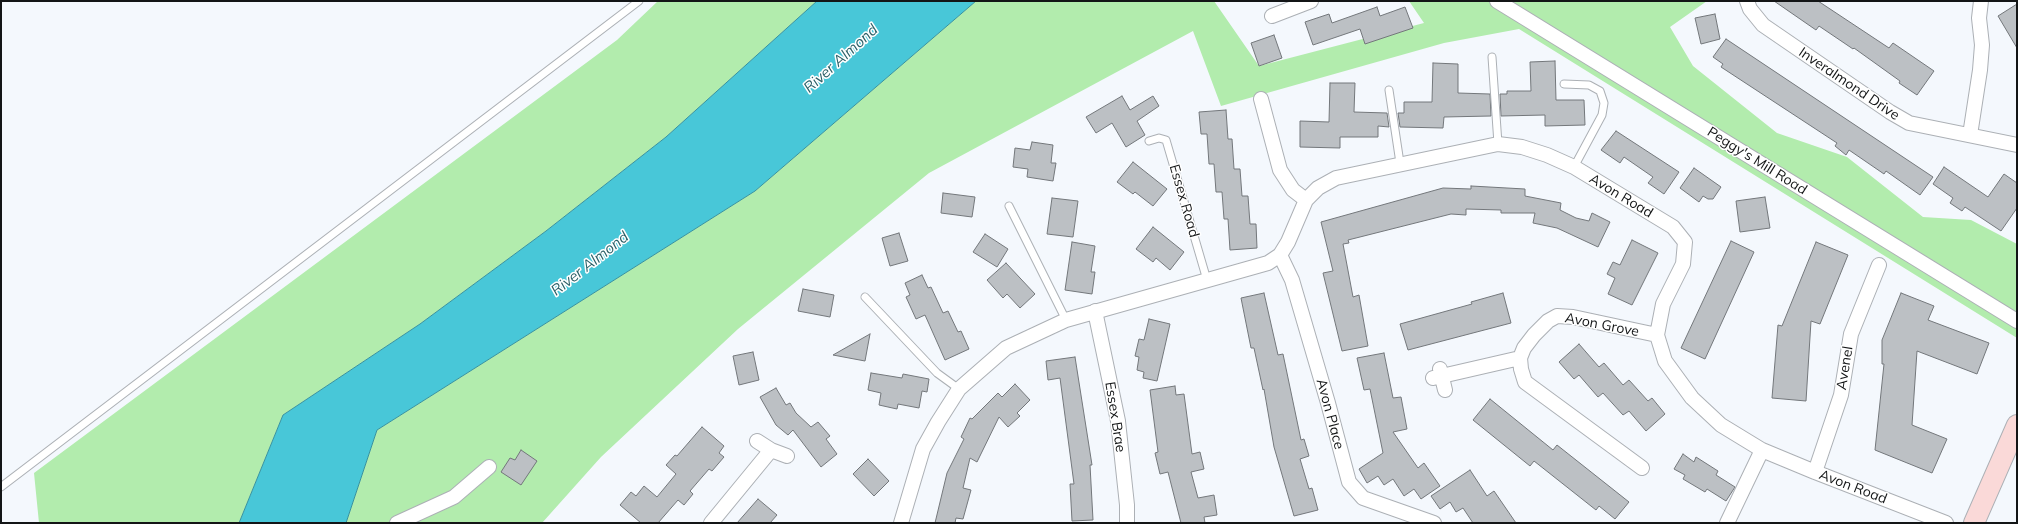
<!DOCTYPE html>
<html>
<head>
<meta charset="utf-8">
<style>
	body { margin:0 }
	#map { position:relative; width:2018px; height:524px; overflow:hidden; background:#f4f8fd; font-family:Mulish,sans-serif }
	canvas { display:block }
	.frame { position:absolute; inset:0; border:2px solid #131516; pointer-events:none }
</style>
</head>
<body>
<div id="map">
<canvas width="2018" height="524"></canvas>
<div class="frame"></div>
</div>
<script>
const ctx = document.querySelector('canvas').getContext('2d');
ctx.lineJoin = 'round';
function paint(path, color) {
  ctx.fillStyle = color;
  ctx.fill(path, 'evenodd');
}
function poly(rows) {
  const path = new Path2D();
  for (const r of rows) {
    path.moveTo(r[0], r[1]);
    for (let i = 2; i < r.length; i += 2) path.lineTo(r[i], r[i + 1]);
  }
  return path;
}
function stroke(path, color, width, dash) {
  ctx.strokeStyle = color;
  ctx.lineWidth = width;
  ctx.lineCap = dash ? 'butt' : 'round';
  ctx.setLineDash(dash || []);
  ctx.stroke(path);
}
function label(font, color, halo, rows, align = 'center') {
  ctx.font = font + ' Mulish,sans-serif';
  ctx.lineWidth = 3;
  ctx.setLineDash([]);
  ctx.textBaseline = 'middle';
  ctx.strokeStyle = halo;
  ctx.fillStyle = color;
  for (const [text, x, y, turn = 0] of rows) {
    ctx.save();
    ctx.translate(x, y);
    ctx.rotate((+turn || 0) * Math.PI / 180);
    ctx.textAlign = isNaN(turn) ? turn : align;
    if (halo) ctx.strokeText(text, 0, 0);
    ctx.fillText(text, 0, 0);
    ctx.restore();
  }
}
const green = poly([
	[658,1,817,1,666,137,546,231,420,324,283,415,239,523,39,523,34,473,617,40],
	[976,1,1214,1,1259,66,1424,23,1409,1,1707,1,1670,27,1693,66,1777,133,1847,157,1923,217,1971,220,2017,244,2017,338,1519,29,1444,43,1221,106,1193,31,929,173,738,329,601,457,542,523,346,523,377,430,755,191]
]);
const water = poly([
	[817,1,976,1,755,191,377,430,346,523,239,523,283,415,420,324,546,231,666,137,817,1]
]);
const building = poly([
	[1774,1,1818,1,1889,48,1893,43,1934,71,1917,95,1899,83,1900,81,1854,48,1853,49,1819,26,1816,30,1774,1],
	[2017,4,2017,48,1998,16,2017,4],
	[1377,7,1380,16,1405,7,1413,28,1365,44,1360,29,1313,45,1305,22,1329,14,1332,23,1377,7],
	[1715,14,1720,39,1701,44,1695,18,1715,14],
	[1274,35,1282,58,1259,66,1251,43,1274,35],
	[1726,39,1933,177,1920,195,1886,171,1884,174,1849,150,1846,155,1835,146,1837,143,1721,67,1723,64,1713,57,1726,39],
	[1555,61,1556,100,1584,100,1585,125,1545,126,1545,115,1501,116,1500,94,1507,94,1507,91,1531,91,1530,62,1555,61],
	[1433,63,1458,64,1458,93,1490,94,1491,116,1444,117,1443,128,1400,127,1398,113,1404,113,1404,102,1432,102,1433,63],
	[1330,83,1355,83,1354,112,1387,113,1389,127,1378,126,1378,137,1340,137,1340,148,1300,147,1300,121,1329,122,1330,83],
	[1122,96,1130,110,1153,96,1159,106,1137,121,1145,135,1126,147,1112,123,1096,133,1086,117,1122,96],
	[1226,110,1228,139,1232,139,1234,169,1240,169,1242,196,1248,196,1250,224,1256,224,1257,248,1230,250,1228,219,1224,219,1222,192,1216,192,1214,164,1209,164,1207,134,1201,134,1199,112,1226,110],
	[1616,131,1679,172,1664,194,1648,183,1653,177,1624,157,1620,163,1601,150,1616,131],
	[1032,142,1053,145,1051,163,1056,163,1053,181,1027,177,1028,169,1013,167,1015,148,1030,150,1032,142],
	[1133,162,1167,189,1153,206,1135,192,1133,194,1117,182,1133,162],
	[1944,167,1988,197,2004,174,2017,183,2017,208,2001,231,1965,207,1962,211,1950,203,1953,198,1933,184,1944,167],
	[1694,168,1721,187,1713,199,1708,199,1703,196,1699,202,1680,188,1694,168],
	[1471,186,1525,189,1525,196,1561,203,1560,210,1576,218,1589,221,1592,213,1610,222,1598,247,1557,228,1533,223,1535,213,1501,213,1501,210,1466,209,1466,215,1451,214,1348,240,1349,243,1343,244,1353,297,1359,295,1368,346,1342,351,1323,273,1333,271,1321,222,1443,188,1471,189,1471,186],
	[943,193,975,197,972,217,941,213,943,193],
	[1765,197,1770,228,1740,232,1736,201,1765,197],
	[1052,198,1078,201,1073,237,1047,234,1052,198],
	[1153,227,1184,252,1170,270,1156,258,1153,262,1136,249,1153,227],
	[899,233,908,261,890,266,882,238,899,233],
	[985,234,1008,249,997,267,973,252,985,234],
	[1632,240,1658,253,1632,305,1608,294,1615,278,1607,274,1613,262,1620,265,1632,240],
	[1731,241,1754,252,1705,359,1681,348,1731,241],
	[1072,242,1095,246,1091,272,1095,272,1092,294,1065,290,1072,242],
	[1816,242,1848,255,1820,324,1811,321,1806,401,1772,398,1778,325,1782,326,1816,242],
	[1006,263,1035,294,1020,308,1007,294,1003,298,987,280,1006,263],
	[922,275,928,288,931,287,943,313,948,311,958,332,961,331,969,349,945,360,925,315,916,319,906,297,910,295,905,283,922,275],
	[803,289,834,295,830,317,798,311,803,289],
	[1264,293,1278,355,1283,354,1301,440,1304,439,1309,456,1300,459,1309,489,1312,488,1318,510,1294,516,1274,447,1264,389,1263,390,1254,348,1251,348,1241,298,1264,293],
	[1503,293,1511,323,1408,350,1400,324,1472,304,1471,302,1503,293],
	[1901,293,1934,306,1928,320,1989,343,1977,374,1917,351,1912,425,1947,439,1932,473,1875,450,1884,364,1882,364,1882,340,1901,293],
	[1149,319,1170,324,1157,381,1143,378,1144,372,1137,370,1139,357,1135,356,1139,339,1144,340,1149,319],
	[870,334,865,361,833,355,870,334],
	[1579,344,1599,367,1604,363,1623,385,1629,380,1648,401,1652,398,1665,414,1646,431,1629,411,1623,415,1603,393,1598,397,1579,375,1574,379,1559,362,1579,344],
	[753,352,759,380,739,385,733,356,753,352],
	[1384,353,1393,398,1401,397,1407,429,1393,432,1418,468,1424,463,1440,486,1421,499,1414,489,1404,496,1393,479,1384,485,1378,476,1367,483,1359,469,1383,453,1370,389,1364,390,1357,358,1384,353],
	[1075,357,1092,465,1090,465,1093,520,1072,521,1070,484,1074,484,1060,378,1048,380,1046,361,1075,357],
	[871,373,902,378,903,374,929,379,927,392,922,391,919,408,898,404,897,409,879,405,881,393,868,390,871,373],
	[1015,384,1030,400,1017,413,1020,416,1008,427,999,417,977,462,970,458,963,488,971,490,963,519,956,518,955,523,935,523,947,473,964,439,961,437,970,418,972,419,998,393,1002,397,1015,384],
	[1175,386,1176,395,1184,394,1192,454,1200,452,1204,469,1191,472,1198,498,1214,495,1217,515,1204,517,1205,523,1181,523,1168,472,1160,474,1155,453,1158,452,1150,390,1175,386],
	[776,388,786,405,790,403,796,413,811,427,818,422,830,436,826,439,837,454,821,467,793,430,788,435,776,425,760,397,776,388],
	[1490,399,1553,450,1557,445,1629,502,1615,519,1599,506,1596,510,1534,461,1530,466,1473,420,1490,399],
	[702,427,724,446,719,453,724,457,712,471,709,469,690,491,693,494,684,505,678,500,658,523,641,523,620,505,631,492,636,496,644,486,657,497,676,474,666,465,675,455,677,456,702,427],
	[521,450,537,461,521,485,501,472,510,458,515,460,521,450],
	[1683,454,1694,462,1696,457,1718,471,1716,475,1735,487,1726,501,1707,489,1705,492,1683,479,1685,475,1674,469,1683,454],
	[868,459,889,481,874,496,853,474,868,459],
	[1470,470,1487,496,1494,491,1516,523,1473,523,1463,508,1456,512,1450,502,1440,509,1431,496,1470,470],
	[758,499,777,515,770,523,737,523,758,499]
]);
const lane = poly([
	[1492,57,1498,144],
	[1564,84,1589,85,1600,91,1604,103,1602,115,1574,167],
	[1389,90,1400,163],
	[1149,141,1159,138,1166,140,1207,280],
	[1009,206,1066,320],
	[865,297,937,373,959,389],
	[1,487,639,1]
]);
const street = poly([
	[1497,1,2017,321],
	[1747,1,1750,9,1763,25,1890,112,1909,123,2017,145],
	[1272,16,1311,1],
	[1261,99,1280,170,1293,190,1306,200],
	[1970,135,1980,70,1982,45,1979,18,1981,1],
	[1280,255,1292,280,1328,403,1349,482,1363,498,1434,523],
	[1095,311,1118,421,1127,505,1127,523],
	[1440,369,1445,390],
	[1433,378,1520,358],
	[771,450,787,456],
	[1642,468,1525,382,1521,369,1520,358,1524,348,1534,335,1548,321,1557,316,1573,317,1657,335],
	[1815,472,1841,395,1851,334,1879,265],
	[397,523,454,497,489,467],
	[711,523,771,450,757,441],
	[901,523,923,449,938,422,959,389,1006,348,1066,320,1268,263,1280,255,1288,242,1306,200,1318,188,1336,178,1498,144,1522,147,1547,155,1574,167,1673,227,1685,242,1683,264,1663,304,1657,335,1665,361,1692,398,1721,425,1762,450,1815,472,1946,523],
	[1727,523,1762,450]
]);
const secondary = poly([
	[1974,523,2017,425]
]);
const streetNames = [
	["Inveralmond Drive",1849,84,34],
	["Peggy's Mill Road",1757,161,32],
	["Avon Road",1621,196,31],
	["Essex Road",1184,201,74],
	["Avon Grove",1602,325,11],
	["Avenel",1845,368,-81],
	["Avon Place",1330,414,75],
	["Essex Brae",1115,417,81],
	["Avon Road",1853,487,21]
];
const waterNames = [
	["River Almond",841,59,-42],
	["River Almond",590,264,-38]
];
paint(green, '#b2ecad');
paint(water, '#48c7d8');
stroke(water, '#38929e', 1);
paint(building, '#bcc0c4');
stroke(building, '#73777b', 1);
stroke(lane, '#acb0b5', 9);
stroke(street, '#acb0b5', 16);
stroke(secondary, '#acb0b5', 22);
stroke(lane, '#fff', 7);
stroke(street, '#fff', 14);
stroke(secondary, '#fad9d8', 20);
label('14px', '#131516', '#fff', streetNames);
label('italic 15px', '#2c6168', '#fff', waterNames);
</script>
</body>
</html>
